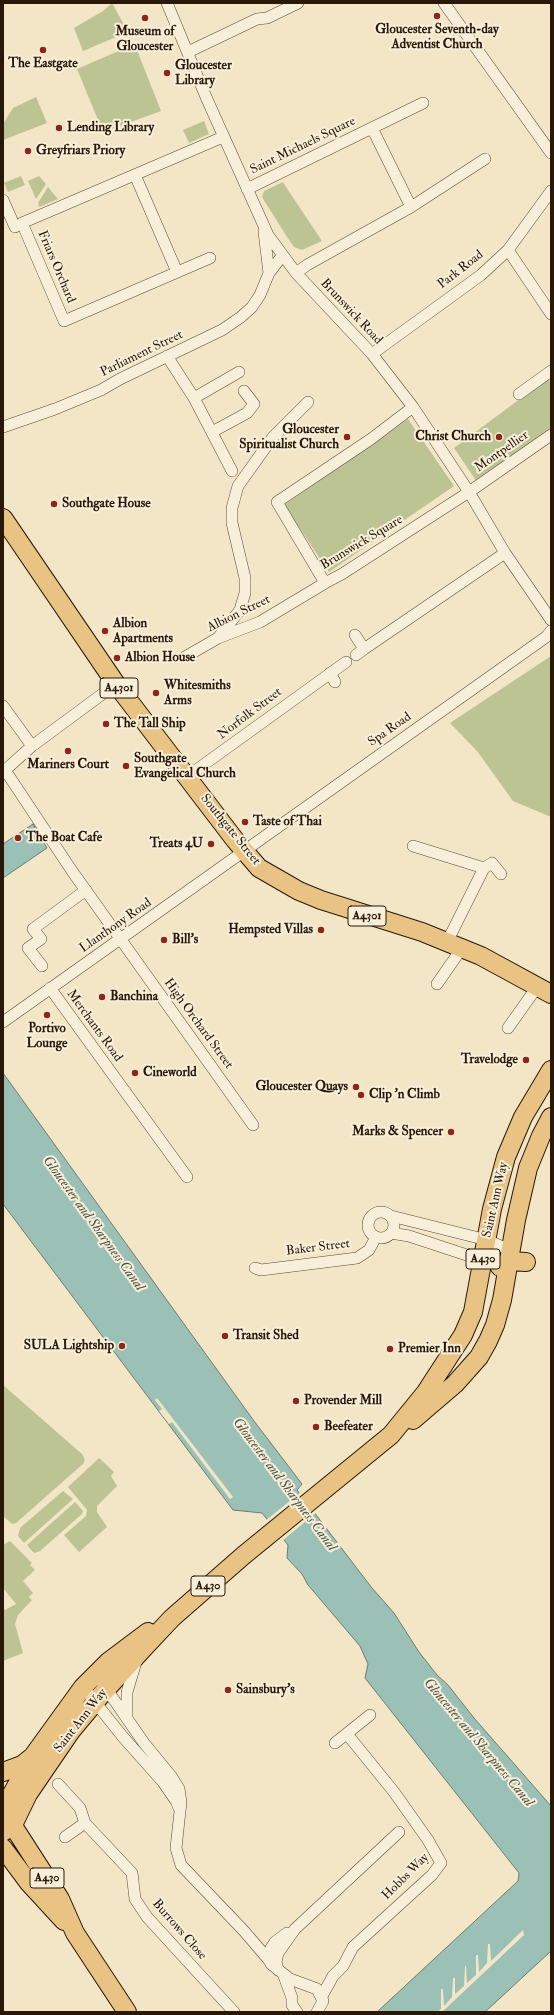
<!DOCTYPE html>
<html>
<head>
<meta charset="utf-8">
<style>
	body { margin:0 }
	#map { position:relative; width:554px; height:2015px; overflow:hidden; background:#f2e6c6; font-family:"IM FELL Double Pica",serif }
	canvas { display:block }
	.frame { position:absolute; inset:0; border:4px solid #291707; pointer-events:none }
</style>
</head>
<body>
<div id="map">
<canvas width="554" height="2015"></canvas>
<div class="frame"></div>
</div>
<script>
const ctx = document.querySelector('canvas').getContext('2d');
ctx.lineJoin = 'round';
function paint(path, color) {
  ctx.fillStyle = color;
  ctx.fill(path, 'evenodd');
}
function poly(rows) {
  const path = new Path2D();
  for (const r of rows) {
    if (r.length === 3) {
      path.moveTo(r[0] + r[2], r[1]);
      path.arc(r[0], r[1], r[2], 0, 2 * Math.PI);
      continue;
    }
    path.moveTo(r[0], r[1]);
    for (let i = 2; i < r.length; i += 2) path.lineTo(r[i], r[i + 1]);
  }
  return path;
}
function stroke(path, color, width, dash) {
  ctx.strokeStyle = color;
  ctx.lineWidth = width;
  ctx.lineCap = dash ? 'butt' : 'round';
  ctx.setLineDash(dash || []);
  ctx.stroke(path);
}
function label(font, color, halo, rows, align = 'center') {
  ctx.font = font + ' "IM FELL Double Pica",serif';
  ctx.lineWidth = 4;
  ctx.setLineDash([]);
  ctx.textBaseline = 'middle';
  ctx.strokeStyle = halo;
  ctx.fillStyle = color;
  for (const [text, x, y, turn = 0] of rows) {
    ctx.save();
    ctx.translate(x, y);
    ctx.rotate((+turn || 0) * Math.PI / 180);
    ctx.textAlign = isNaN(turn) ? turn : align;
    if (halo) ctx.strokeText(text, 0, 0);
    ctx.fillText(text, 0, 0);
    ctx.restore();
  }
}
const green = poly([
	[112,3,128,32,83,51,74,28,103,11],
	[135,45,161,111,103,132,77,69,123,49],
	[36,97,47,123,3,140,3,124,13,108],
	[204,121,209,134,189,143,183,130],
	[21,176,25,185,8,192,4,183],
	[39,176,46,184,36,199,28,181],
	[283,182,286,187,322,241,302,250,294,247,287,237,262,197,264,191],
	[48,187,58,199,39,207,38,203],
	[548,378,551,384,551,431,477,482,454,448],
	[408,419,454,486,329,572,284,505],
	[551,656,551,817,513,801,477,751,450,723],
	[3,1385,82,1454,85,1460,83,1464,16,1523,12,1524,3,1516],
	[99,1458,114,1472,111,1476,117,1486,97,1506,97,1512,107,1527,79,1552,64,1535,86,1516,87,1510,68,1487],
	[63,1491,73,1499,24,1543,18,1536,20,1528],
	[75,1502,83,1511,82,1514,40,1551,35,1553,32,1551,27,1545],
	[10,1541,32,1563,30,1565,35,1570,23,1581,33,1593,29,1597,32,1600,18,1615,15,1624,23,1653,3,1661,3,1607,5,1610,16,1604,3,1588,3,1545]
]);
const water = poly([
	[33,824,47,848,3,878,3,844,33,824],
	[3,1073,254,1421,302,1484,297,1490,372,1588,394,1613,419,1652,437,1675,448,1685,474,1718,551,1806,551,1951,485,2012,377,2012,518,1881,519,1873,365,1678,368,1664,360,1646,308,1585,302,1574,287,1558,288,1545,262,1513,233,1510,3,1204,3,1073]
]);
const pier = poly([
	[157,1398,233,1497,230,1499,172,1422,169,1424,159,1411,162,1409,170,1419,155,1400],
	[301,1492,316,1513,282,1541,265,1521],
	[523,1930,524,1935,442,2012,437,2012,441,2009,441,1989,443,1989,444,2006,452,1997,453,1978,455,1978,455,1994,464,1986,465,1966,466,1966,467,1983,476,1975,476,1955,478,1955,479,1972,487,1963,488,1944,490,1944,491,1961]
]);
const street = poly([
	[167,3,206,97,268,235,296,273,372,354,413,407,469,492,505,553,551,620],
	[444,3,551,153],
	[188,52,257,19,267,18,298,3],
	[372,128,411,207,485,159],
	[135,175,177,272],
	[247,189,423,103],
	[3,200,15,227],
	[264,232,269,273],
	[508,250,551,314],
	[210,258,64,321,22,223,223,137],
	[296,273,307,265,411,207],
	[372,354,481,275,508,250,551,191],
	[167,356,194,398,232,471],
	[519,394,551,371],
	[194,398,239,372],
	[413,407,371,439,277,502,325,583,342,574,469,492,551,435],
	[3,427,55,409,101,390,120,379,222,330,241,317,252,307,260,295,269,273,282,256],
	[212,432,247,413,254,404,244,391],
	[355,635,364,649,356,655],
	[218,638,240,610,245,593,245,578,232,523,232,508,238,486,273,437,308,402],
	[364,649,505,553],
	[185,657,218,638,260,622,325,583],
	[330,673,335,682],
	[3,706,32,746],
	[5,770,72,871,253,1125],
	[3,772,32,746,116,684],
	[188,776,346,662],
	[413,846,484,868,492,863,501,874],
	[447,942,484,868],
	[42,966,28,948,41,939,33,929,86,890],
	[437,984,462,948],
	[50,988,187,1177],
	[3,1022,546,637,551,631],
	[508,1028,537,987],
	[381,1225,13],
	[391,1216,487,1240,512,1251],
	[391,1233,409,1236,488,1262],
	[255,1268,261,1270,357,1258,369,1250,376,1237],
	[103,1684,144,1743,171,1776,179,1789,181,1802,176,1848,181,1865,244,1931,268,1959,271,1964,290,1979,317,1989,323,2001,317,2012],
	[83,1687,123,1737,163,1782,176,1801,179,1808],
	[127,1717,127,1692,136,1662],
	[335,1743,370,1715],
	[58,1784,80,1808,85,1823,132,1873,135,1899,147,1917,234,2012],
	[65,1837,85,1823],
	[268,1959,271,1948,275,1942,287,1933],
	[278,1970,276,1962,278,1953,295,1929,399,1832],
	[284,1976,292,1998,292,2005,297,2012],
	[322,1996,333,1976,343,1966,353,1947,432,1875,441,1863,428,1840,394,1792,347,1734]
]);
const primary = poly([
	[3,518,116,684,235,840,259,868,299,891,321,900,422,932,481,956,551,994],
	[500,1267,509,1261,526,1262],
	[413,1420,455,1384,479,1357,488,1341,495,1325,502,1300,516,1220,528,1168,541,1136,551,1117],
	[3,1772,22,1765,32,1757],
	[3,1810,33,1756,83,1687,108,1662,148,1632],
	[6,1815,60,1899,75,1933,127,2012],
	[3,1832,13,1825,28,1794,71,1731,101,1695,141,1651,172,1618,244,1555,391,1435,426,1392,463,1335,473,1312,492,1209,506,1157,523,1117,551,1070],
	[3,1848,29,1883,64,1921]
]);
const markers = [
	[437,16,4,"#8f2418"],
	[145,18,4,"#8f2418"],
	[43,50,4,"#8f2418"],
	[167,73,4,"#8f2418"],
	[59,128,4,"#8f2418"],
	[28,151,4,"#8f2418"],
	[347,437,4,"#8f2418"],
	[499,437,4,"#8f2418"],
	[54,504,4,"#8f2418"],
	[105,631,4,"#8f2418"],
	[117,658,4,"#8f2418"],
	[156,693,4,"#8f2418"],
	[106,724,4,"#8f2418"],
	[68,751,4,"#8f2418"],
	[126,766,4,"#8f2418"],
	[245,822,4,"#8f2418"],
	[18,838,4,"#8f2418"],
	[211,844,4,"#8f2418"],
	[321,930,4,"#8f2418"],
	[164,940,4,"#8f2418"],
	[102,997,4,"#8f2418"],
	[47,1015,4,"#8f2418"],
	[526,1060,4,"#8f2418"],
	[135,1073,4,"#8f2418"],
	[356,1087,4,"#8f2418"],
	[361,1095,4,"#8f2418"],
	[451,1132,4,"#8f2418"],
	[225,1336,4,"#8f2418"],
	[122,1346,4,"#8f2418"],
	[390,1349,4,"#8f2418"],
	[296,1401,4,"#8f2418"],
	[316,1427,4,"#8f2418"],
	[228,1690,4,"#8f2418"]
];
const shields = [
	[119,688,38],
	[367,916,38],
	[483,1259,34],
	[208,1586,34],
	[47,1878,34]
];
const shieldNames = [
	["A4301",119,688],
	["A4301",367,916],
	["A430",483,1259],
	["A430",208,1586],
	["A430",47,1878]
];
const poiNames = [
	["Gloucester Seventh-day",437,30,"center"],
	["Adventist Church",437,45,"center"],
	["Museum of",145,32,"center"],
	["Gloucester",145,47,"center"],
	["The Eastgate",43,64,"center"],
	["Gloucester",175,66],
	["Library",175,81],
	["Lending Library",67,128],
	["Greyfriars Priory",36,151],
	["Gloucester",339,430,"right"],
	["Spiritualist Church",339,445,"right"],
	["Christ Church",491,437,"right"],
	["Southgate House",62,504],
	["Albion",113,624],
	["Apartments",113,639],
	["Albion House",125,658],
	["Whitesmiths",164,686],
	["Arms",164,701],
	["The Tall Ship",114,724],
	["Southgate",134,759],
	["Evangelical Church",134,774],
	["Mariners Court",68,765,"center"],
	["Taste of Thai",253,822],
	["The Boat Cafe",26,838],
	["Treats 4U",203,844,"right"],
	["Hempsted Villas",313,930,"right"],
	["Bill's",172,940],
	["Banchina",110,997],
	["Portivo",47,1029,"center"],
	["Lounge",47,1044,"center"],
	["Travelodge",518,1060,"right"],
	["Cineworld",143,1073],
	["Gloucester Quays",348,1087,"right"],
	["Clip 'n Climb",369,1095],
	["Marks & Spencer",443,1132,"right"],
	["Transit Shed",233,1336],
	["SULA Lightship",114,1346,"right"],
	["Premier Inn",398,1349],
	["Provender Mill",304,1401],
	["Beefeater",324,1427],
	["Sainsbury's",236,1690]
];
const streetNames = [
	["Saint Michaels Square",303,146,-26],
	["Friars Orchard",56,267,67],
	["Park Road",461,270,-38],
	["Brunswick Road",351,312,47],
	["Parliament Street",142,354,-26],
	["Montpellier",502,452,-35],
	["Brunswick Square",362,543,-31],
	["Albion Street",239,614,-26],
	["Norfolk Street",250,714,-37],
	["Spa Road",390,730,-35],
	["Southgate Street",230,830,51],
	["Llanthony Road",116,926,-35],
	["High Orchard Street",198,1024,54],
	["Merchants Road",94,1026,54],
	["Saint Ann Way",496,1200,-77],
	["Baker Street",318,1248,-7],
	["Saint Ann Way",81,1721,-52],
	["Hobbs Way",406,1877,-45],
	["Burrows Close",179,1930,49]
];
const waterNames = [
	["Gloucester and Sharpness Canal",93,1224,54],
	["Gloucester and Sharpness Canal",284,1485,53],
	["Gloucester and Sharpness Canal",478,1743,50]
];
paint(green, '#bdc493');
paint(water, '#9bc0b5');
stroke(water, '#6d7c6f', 1);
paint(pier, '#f2e6c6');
stroke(street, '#5b4b37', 12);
stroke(primary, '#291707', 20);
stroke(street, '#f7efda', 11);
stroke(primary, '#e9c383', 18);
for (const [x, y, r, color] of markers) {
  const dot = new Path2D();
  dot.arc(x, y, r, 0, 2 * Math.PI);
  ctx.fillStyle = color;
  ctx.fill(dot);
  stroke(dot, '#f7efda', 1.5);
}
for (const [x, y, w] of shields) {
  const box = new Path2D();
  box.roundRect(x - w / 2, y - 10, w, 20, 3);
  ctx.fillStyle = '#f7efda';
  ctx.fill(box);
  stroke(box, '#291707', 1);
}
label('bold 12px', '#291707', null, shieldNames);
label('bold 13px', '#291707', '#f7efda', poiNames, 'left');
label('13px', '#291707', '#f7efda', streetNames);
label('italic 14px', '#515244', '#f7efda', waterNames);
</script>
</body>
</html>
